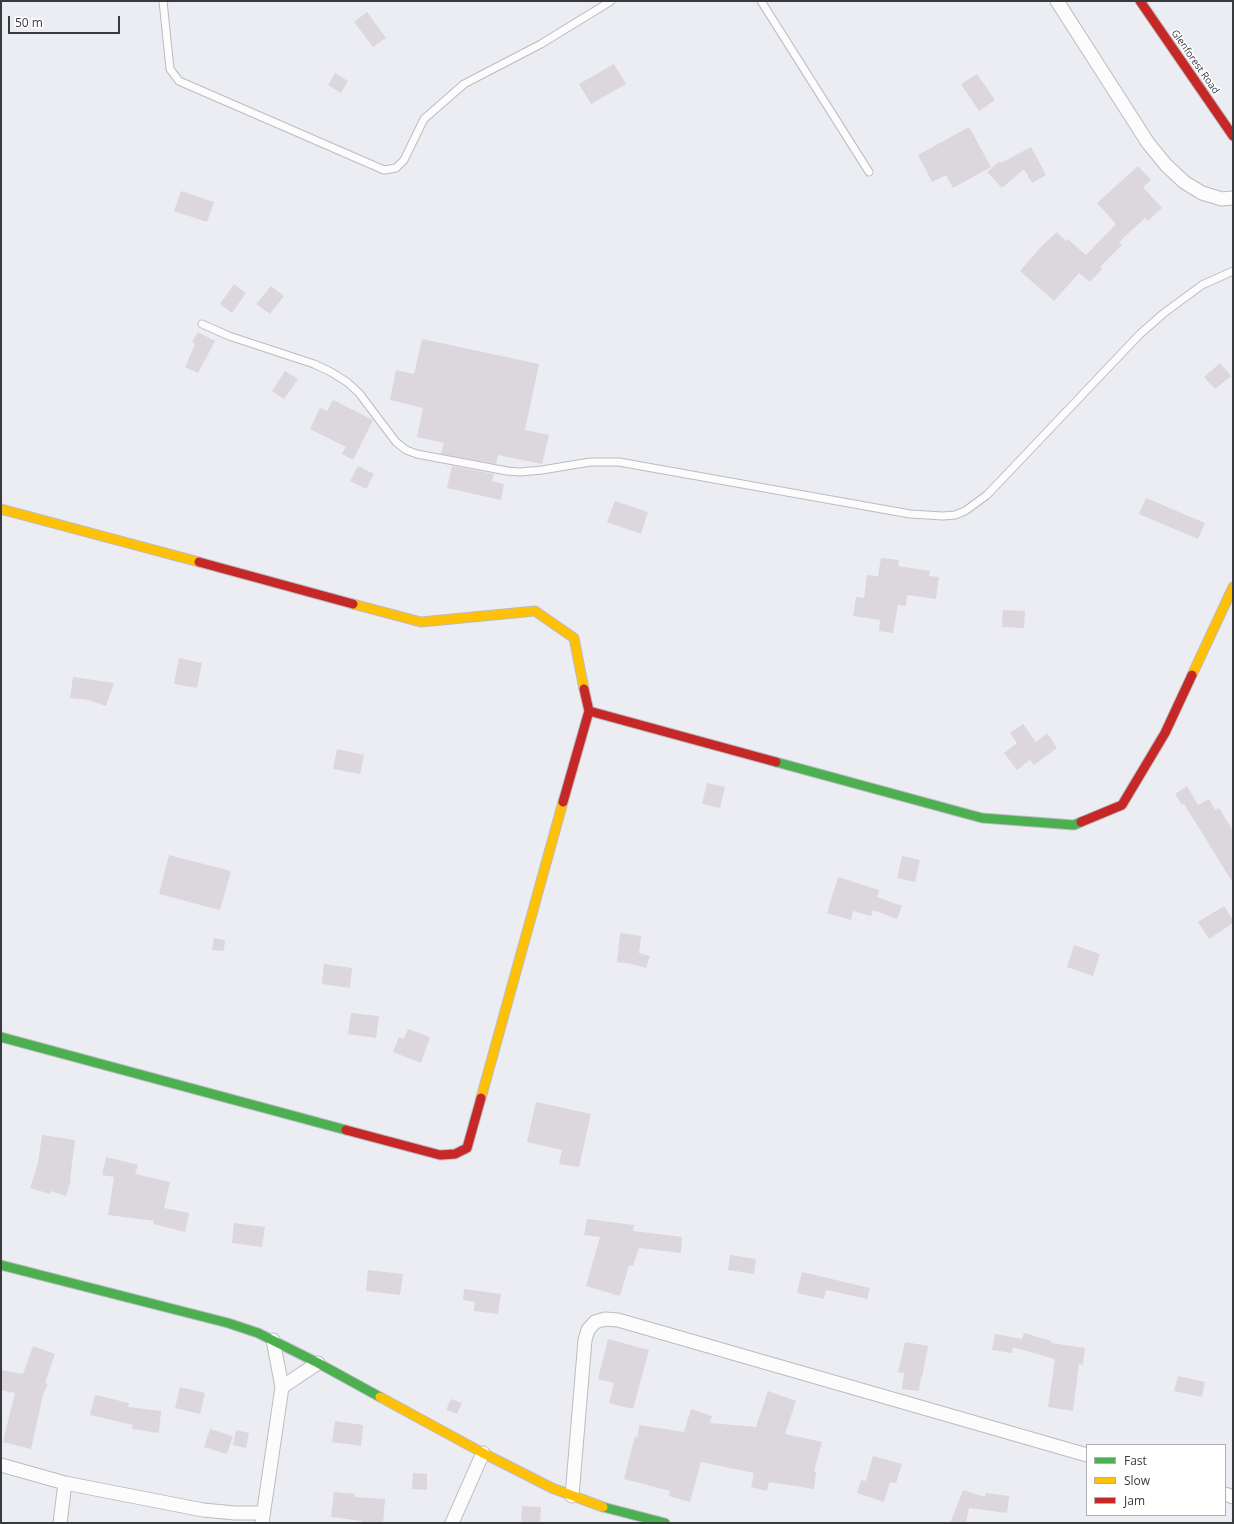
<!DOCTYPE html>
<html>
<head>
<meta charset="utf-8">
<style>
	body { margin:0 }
	#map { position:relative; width:1234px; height:1524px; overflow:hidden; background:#ecedf2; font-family:"Open Sans",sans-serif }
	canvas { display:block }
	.frame { position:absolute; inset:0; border:2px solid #393a3e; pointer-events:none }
	.legend { position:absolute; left:1086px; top:1444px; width:140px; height:72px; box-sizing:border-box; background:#fff; border:1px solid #b0b0b2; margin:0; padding:5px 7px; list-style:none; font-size:12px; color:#393a3e }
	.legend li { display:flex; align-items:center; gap:8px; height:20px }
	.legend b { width:20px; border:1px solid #b0b0b2 }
	.scale { position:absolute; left:8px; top:16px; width:112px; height:18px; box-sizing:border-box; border:2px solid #393a3e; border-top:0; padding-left:5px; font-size:12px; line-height:14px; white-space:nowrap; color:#393a3e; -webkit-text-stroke:3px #fff; paint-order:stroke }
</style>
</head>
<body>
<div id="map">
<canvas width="1234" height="1524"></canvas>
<div class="frame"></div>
<ul class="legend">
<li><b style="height:5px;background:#4caf50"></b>Fast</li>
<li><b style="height:5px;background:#ffc107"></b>Slow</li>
<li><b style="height:5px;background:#c62828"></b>Jam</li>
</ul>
<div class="scale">50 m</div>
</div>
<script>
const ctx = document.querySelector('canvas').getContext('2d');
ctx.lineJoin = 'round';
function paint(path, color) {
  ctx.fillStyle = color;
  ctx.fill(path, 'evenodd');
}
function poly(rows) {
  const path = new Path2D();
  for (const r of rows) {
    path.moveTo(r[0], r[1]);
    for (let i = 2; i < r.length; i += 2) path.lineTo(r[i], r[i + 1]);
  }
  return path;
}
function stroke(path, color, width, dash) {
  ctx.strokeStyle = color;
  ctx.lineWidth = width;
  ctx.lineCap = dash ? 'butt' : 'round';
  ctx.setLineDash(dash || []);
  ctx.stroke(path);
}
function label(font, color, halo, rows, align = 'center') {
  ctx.font = font + ' "Open Sans",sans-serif';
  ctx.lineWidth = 3;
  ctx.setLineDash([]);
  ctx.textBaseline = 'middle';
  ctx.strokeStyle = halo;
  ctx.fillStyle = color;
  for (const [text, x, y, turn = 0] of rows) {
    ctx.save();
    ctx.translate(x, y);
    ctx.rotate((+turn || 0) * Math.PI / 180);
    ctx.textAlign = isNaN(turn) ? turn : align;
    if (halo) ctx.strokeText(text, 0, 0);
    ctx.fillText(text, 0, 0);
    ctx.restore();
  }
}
const building = poly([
	[367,12,386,38,373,47,354,22],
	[614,64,626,84,591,104,579,84],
	[335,73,348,81,341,93,328,85],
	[977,74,995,100,979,111,961,84],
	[969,127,991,167,953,188,946,175,932,182,918,155],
	[1031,147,1046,175,1032,183,1024,169,1002,188,987,172,1000,161,1001,163],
	[1138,166,1151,180,1143,187,1162,208,1148,221,1145,218,1119,242,1122,245,1100,267,1102,269,1090,282,1079,273,1054,301,1020,271,1040,248,1057,232,1066,241,1068,239,1086,255,1116,224,1097,203],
	[181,191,214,202,207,222,174,211],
	[234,284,246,293,232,313,220,304],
	[271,286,284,296,270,314,256,304],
	[198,332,215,341,198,373,185,367,195,344,192,342],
	[422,339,539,364,525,430,549,435,542,464,498,455,496,464,441,454,444,443,417,437,423,408,390,400,396,370,414,374],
	[1220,363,1231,376,1215,389,1204,377],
	[285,371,298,379,284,399,272,391],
	[333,400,373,420,353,460,342,454,346,447,310,429,320,408,327,411],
	[358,466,374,474,366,489,350,481],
	[452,466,494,474,492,481,504,484,501,500,447,488],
	[1146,498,1205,523,1198,539,1139,514],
	[615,501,648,512,641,534,607,522],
	[881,558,899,560,898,566,930,571,929,576,939,577,936,599,907,595,906,606,898,605,893,633,879,631,880,620,853,616,856,597,864,598,867,575,878,576],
	[1003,610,1025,611,1024,628,1002,627],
	[179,658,202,663,197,688,174,684],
	[73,677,114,683,106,706,89,700,70,698],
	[1023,724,1036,742,1047,733,1057,748,1034,765,1030,760,1017,770,1004,753,1017,743,1010,733],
	[337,749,364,755,360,774,333,769],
	[707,783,725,787,720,808,702,804],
	[1187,786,1198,805,1209,799,1215,810,1219,808,1233,831,1233,883,1184,804,1182,805,1175,794],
	[169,855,231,871,220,910,159,894],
	[902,856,920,860,915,882,897,878],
	[838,877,879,890,877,897,902,906,897,919,873,910,871,916,853,911,851,920,827,913],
	[1224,906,1233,920,1233,923,1209,939,1198,922],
	[620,933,641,936,639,953,650,956,646,968,632,964,617,962],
	[214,938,225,940,224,951,212,950],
	[1074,945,1100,954,1093,976,1067,967],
	[324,964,352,968,350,988,322,984],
	[351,1013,379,1016,376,1038,348,1034],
	[408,1029,430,1037,421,1063,393,1052,399,1037,404,1039],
	[536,1102,591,1114,579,1167,559,1164,562,1150,527,1142],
	[42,1135,75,1140,70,1179,71,1180,66,1196,51,1191,50,1194,30,1188,38,1163],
	[106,1157,138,1165,135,1174,170,1182,164,1208,189,1213,185,1232,153,1224,154,1221,108,1215,114,1177,102,1175],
	[587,1219,634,1225,633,1231,682,1237,681,1253,639,1248,633,1266,629,1265,620,1296,586,1286,600,1237,584,1235],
	[234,1223,265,1227,262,1247,232,1243],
	[730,1255,756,1259,754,1274,728,1270],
	[368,1270,403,1274,400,1295,366,1291],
	[802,1272,870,1288,867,1299,826,1290,824,1299,797,1293],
	[464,1289,501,1294,498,1314,474,1311,475,1302,463,1300],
	[1024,1333,1051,1341,1051,1343,1085,1348,1083,1365,1079,1364,1073,1411,1048,1407,1055,1359,1013,1347,1012,1353,992,1350,995,1334,1022,1339],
	[608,1339,649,1350,633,1409,609,1403,614,1383,598,1379],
	[905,1342,928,1346,922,1377,921,1376,919,1391,902,1389,904,1373,898,1372],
	[33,1346,55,1354,45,1383,48,1384,43,1395,31,1449,3,1442,15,1393,1,1390,1,1370,23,1374],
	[1178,1376,1205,1382,1202,1397,1174,1391],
	[180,1387,205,1393,200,1414,175,1408],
	[768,1391,796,1401,785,1434,822,1442,814,1471,816,1472,814,1489,769,1482,767,1491,751,1487,754,1473,701,1462,690,1502,669,1496,670,1491,624,1479,635,1436,638,1437,639,1425,684,1432,691,1409,712,1416,710,1423,756,1427],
	[95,1395,129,1403,128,1407,161,1411,159,1433,132,1429,133,1425,90,1415],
	[451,1399,462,1403,457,1414,446,1410],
	[335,1421,363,1425,361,1446,332,1442],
	[210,1429,233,1436,227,1454,204,1447],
	[236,1430,249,1433,246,1448,233,1445],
	[873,1456,902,1464,896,1483,890,1482,884,1502,857,1493,861,1480,866,1481],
	[413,1473,427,1474,427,1490,412,1489],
	[963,1490,985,1497,986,1493,1009,1496,1007,1513,969,1508,966,1523,950,1523],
	[334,1492,355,1494,354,1497,385,1499,383,1523,362,1523,362,1521,331,1517],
	[522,1506,541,1507,540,1523,521,1523]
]);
const lane = poly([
	[163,1,170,69,179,81,384,170,396,168,404,160,424,119,464,84,541,44,611,1],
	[761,1,869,172],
	[202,324,229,336,314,364,331,372,347,382,359,393,396,442,406,450,417,454,507,471,520,472,542,470,590,462,619,462,910,514,943,516,955,515,965,511,987,495,1140,334,1164,313,1202,285,1233,271]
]);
const street = poly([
	[1057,1,1148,143,1166,165,1184,182,1202,193,1222,199,1233,198],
	[273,1340,282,1387],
	[1,1465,65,1483,203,1510,235,1513,263,1513],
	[1225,1494,1233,1497],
	[572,1496,585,1340,588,1330,595,1322,605,1319,618,1320,1087,1455],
	[60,1523,65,1483],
	[262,1523,282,1387,318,1363],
	[452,1523,483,1453]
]);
const fast = poly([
	[776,762,982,818,1074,825,1081,822],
	[1,1037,346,1130],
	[1,1265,228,1323,258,1333,318,1363,380,1397],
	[603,1507,665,1523]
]);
const slow = poly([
	[1,509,199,562],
	[353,604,421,622,535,611,574,638,584,689],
	[1192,675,1233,587],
	[481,1098,563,802],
	[380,1397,483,1453,552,1488,603,1507]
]);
const jam = poly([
	[1140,1,1233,136],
	[199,562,353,604],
	[584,689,589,711,776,762],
	[563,802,589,711],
	[1081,822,1122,805,1165,733,1192,675],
	[346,1130,440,1155,455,1154,467,1148,481,1098]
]);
const streetNames = [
	["Glenforest Road",1195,62,55]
];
paint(building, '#dcd6dd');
stroke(lane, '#bbbcc0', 9);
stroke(street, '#bbbcc0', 15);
stroke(fast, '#bbbcc0', 11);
stroke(slow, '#bbbcc0', 11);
stroke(jam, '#bbbcc0', 11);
stroke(lane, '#fcfcfd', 7);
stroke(street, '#fcfcfd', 13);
stroke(fast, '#4caf50', 9);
stroke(slow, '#ffc107', 9);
stroke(jam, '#c62828', 9);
label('10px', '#393a3e', '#fff', streetNames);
</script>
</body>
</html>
